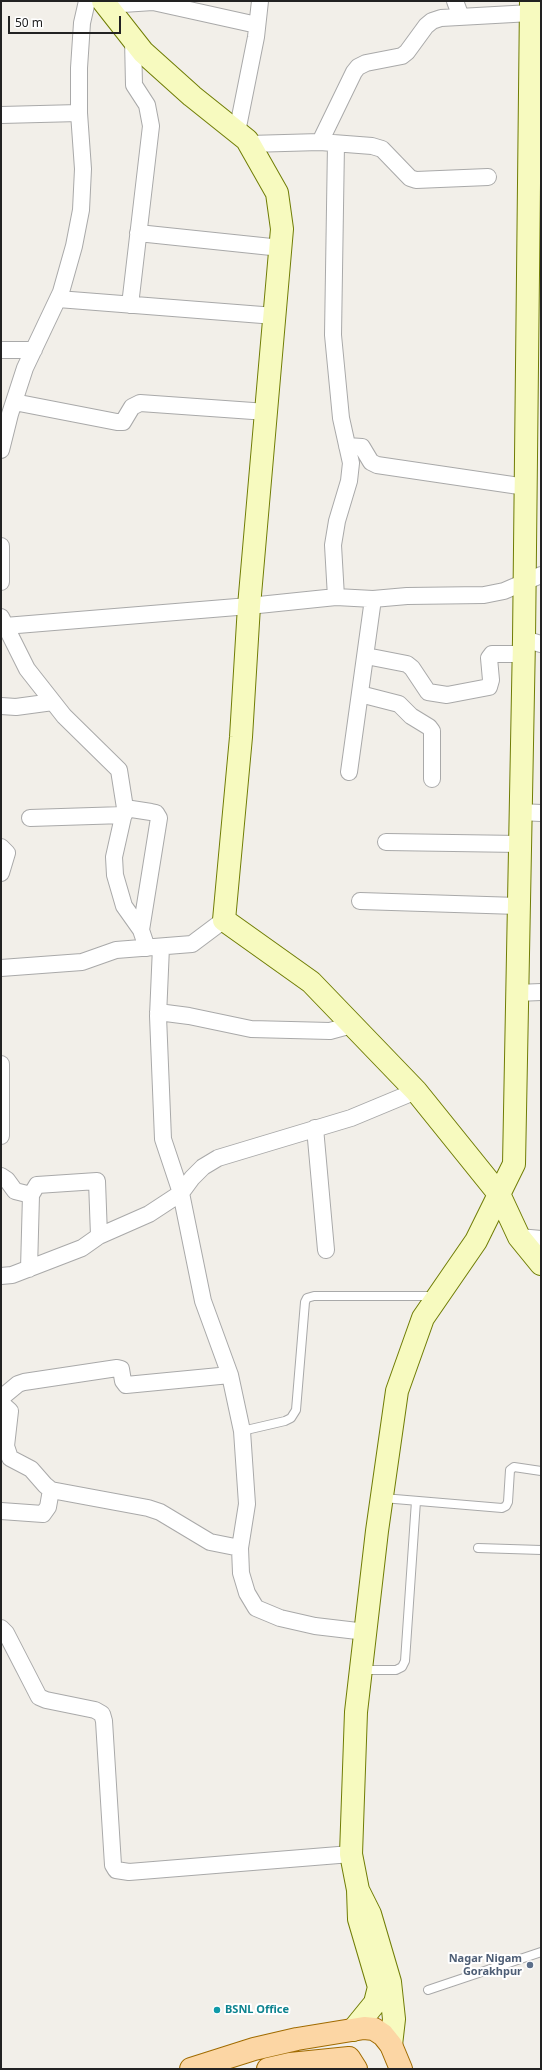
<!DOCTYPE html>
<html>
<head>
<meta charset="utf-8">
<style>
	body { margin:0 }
	#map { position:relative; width:542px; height:2070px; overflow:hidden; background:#f2efe9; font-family:"Noto Sans",sans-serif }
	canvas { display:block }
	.frame { position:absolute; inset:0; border:2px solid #222; pointer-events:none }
	.scale { position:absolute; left:8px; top:16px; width:113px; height:18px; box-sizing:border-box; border:2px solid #222; border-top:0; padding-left:5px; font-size:12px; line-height:14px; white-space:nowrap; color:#222; -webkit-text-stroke:3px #fff; paint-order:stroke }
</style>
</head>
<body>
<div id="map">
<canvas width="542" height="2070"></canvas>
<div class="frame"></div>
<div class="scale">50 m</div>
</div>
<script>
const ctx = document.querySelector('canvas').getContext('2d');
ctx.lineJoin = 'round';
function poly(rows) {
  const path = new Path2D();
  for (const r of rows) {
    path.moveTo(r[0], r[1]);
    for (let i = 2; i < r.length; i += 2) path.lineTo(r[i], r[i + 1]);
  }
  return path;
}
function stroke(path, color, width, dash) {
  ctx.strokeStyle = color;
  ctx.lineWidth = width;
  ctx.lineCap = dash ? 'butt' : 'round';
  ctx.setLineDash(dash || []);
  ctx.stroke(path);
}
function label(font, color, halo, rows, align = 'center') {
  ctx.font = font + ' "Noto Sans",sans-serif';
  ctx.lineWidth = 4;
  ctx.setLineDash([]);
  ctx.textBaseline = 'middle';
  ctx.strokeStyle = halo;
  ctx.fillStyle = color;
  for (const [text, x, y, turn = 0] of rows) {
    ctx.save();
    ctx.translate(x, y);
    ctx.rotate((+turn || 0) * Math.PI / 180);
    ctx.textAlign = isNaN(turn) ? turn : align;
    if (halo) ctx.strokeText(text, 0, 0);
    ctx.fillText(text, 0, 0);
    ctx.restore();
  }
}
const lane = poly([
	[242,1431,285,1421,291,1418,296,1410,305,1302,307,1298,314,1296,435,1296],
	[383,1498,502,1508,506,1506,508,1502,510,1470,514,1467,541,1471],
	[478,1548,541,1550],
	[362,1670,396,1670,402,1667,405,1661,416,1501],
	[428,1990,541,1952]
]);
const street = poly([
	[106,1,107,5,153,2,257,25],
	[455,1,461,17],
	[1,115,79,113],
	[237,132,256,37,260,1],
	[320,142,354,72,358,67,366,63,402,56,407,52,426,26,432,21,441,18,531,13],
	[249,144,320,142,372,146,382,149,410,178,416,180,488,177],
	[138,233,281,248],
	[58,299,275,316],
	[130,305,151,126,147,105,134,85,133,39],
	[1,350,34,350],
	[14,402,117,422,123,422,132,407,140,403,267,412],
	[347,446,362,447,371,462,377,465,526,487],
	[1,450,10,414,25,368,61,292,74,246,81,210,83,169,79,113,79,68,82,23,87,1],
	[1,546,1,582],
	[336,597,333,545,337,521,349,481,351,463,341,418,333,335,336,144],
	[1,617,27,669,64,716,119,770,125,808,114,857,115,875,124,906,141,930,147,948],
	[5,626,249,606,336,597,373,599,407,596,484,595,504,591,541,575],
	[524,639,541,644],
	[366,656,407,664,412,668,428,692,447,695,489,687,491,680,489,658,492,654,523,654],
	[360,694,399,704,411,716,429,727,432,731,432,779],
	[1,706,16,707,53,702],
	[349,772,373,599],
	[125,808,151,812,156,813,159,818,141,930],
	[520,812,541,813],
	[30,818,124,815],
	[386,842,520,844],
	[1,847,7,853,1,873],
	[360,901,518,906],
	[161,947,158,1016,163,1139,181,1193,203,1301,230,1375,242,1431,247,1504,240,1548,241,1573,247,1593,256,1608,280,1618,315,1626,366,1632],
	[1,968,82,962,116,950,192,944,224,920],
	[517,993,541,992],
	[158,1012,189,1016,251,1029,330,1031,352,1025],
	[1,1064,1,1136],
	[315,1128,326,1250],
	[1,1176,7,1180,15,1191,31,1195],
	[519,1237,541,1239],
	[29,1269,31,1195,37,1185,97,1181,99,1236],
	[1,1276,12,1275,82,1248,99,1236,149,1214,181,1193,192,1178,203,1167,218,1158,351,1118,416,1091],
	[1,1398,18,1384,24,1382,117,1368,121,1369,123,1381,126,1385,230,1375],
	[1,1403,10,1411,6,1446,10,1458,31,1469,45,1485,51,1490,148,1508,160,1512,210,1542,240,1548],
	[1,1511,43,1514,48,1507,51,1490],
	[1,1628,6,1633,39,1697,46,1700,95,1710,102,1714,104,1721,113,1865,116,1870,129,1872,351,1854]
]);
const secondary = poly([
	[103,1,143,52,192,96,247,140,277,193,282,229,249,606,241,737,224,920,311,982,416,1091,499,1194,519,1237,541,1264],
	[358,1890,351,1854,356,1712,377,1531,397,1391,423,1318,476,1241,514,1164,524,639,531,1],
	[353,2030,375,2003,379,1987,359,1919,358,1890,370,1914,390,1982,394,2019,391,2045]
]);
const primary = poly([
	[191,2069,254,2049,297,2039,364,2028,374,2029,383,2035,391,2045,401,2069],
	[268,2069,290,2064,349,2058,356,2069]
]);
const markers = [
	[530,1965,4,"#5c6f8a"],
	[217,2010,4,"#0f9aa8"]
];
const serviceNames = [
	["Nagar Nigam",522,1959],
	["Gorakhpur",522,1972]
];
const cultureNames = [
	["BSNL Office",225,2010]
];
stroke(lane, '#a9a9a9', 10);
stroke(street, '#a9a9a9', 18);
stroke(secondary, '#707d05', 24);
stroke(primary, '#a06b00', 24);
stroke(lane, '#fff', 8);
stroke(street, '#fff', 16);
stroke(secondary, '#f7fabf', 22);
stroke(primary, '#fcd6a4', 22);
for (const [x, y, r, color] of markers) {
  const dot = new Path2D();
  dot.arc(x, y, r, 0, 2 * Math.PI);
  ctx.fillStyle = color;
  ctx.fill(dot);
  stroke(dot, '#fff', 1.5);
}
label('bold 11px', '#4e5e75', '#fff', serviceNames, 'right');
label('bold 11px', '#0d838f', '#fff', cultureNames, 'left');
</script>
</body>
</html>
